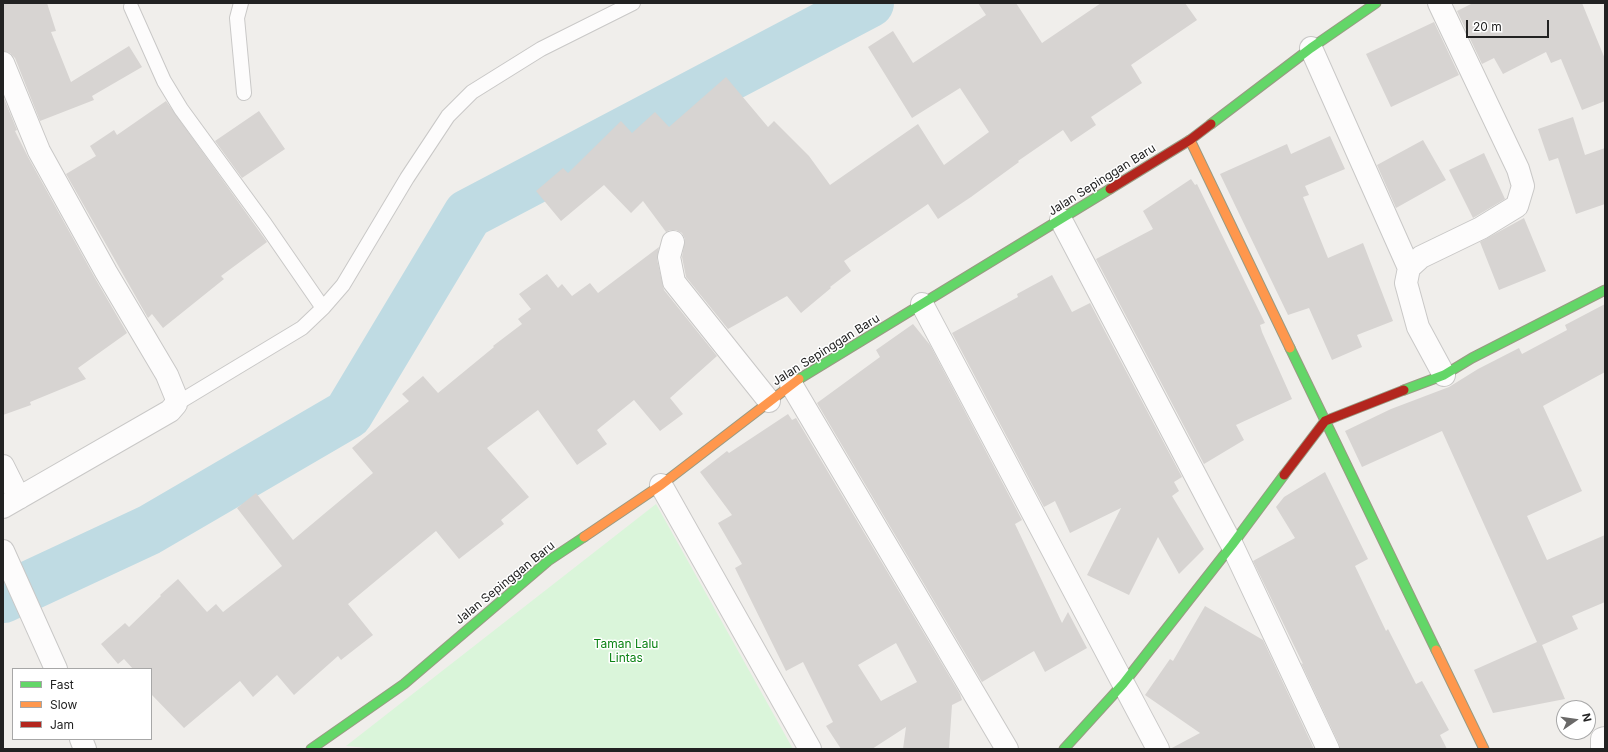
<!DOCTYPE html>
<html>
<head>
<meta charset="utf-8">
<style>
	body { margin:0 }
	#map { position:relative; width:1608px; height:752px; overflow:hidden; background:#f0eeeb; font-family:Inter,sans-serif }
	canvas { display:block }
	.frame { position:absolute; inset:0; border:4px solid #222; pointer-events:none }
	.legend { position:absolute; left:12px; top:668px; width:140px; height:72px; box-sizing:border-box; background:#fff; border:1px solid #a7a7a7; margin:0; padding:5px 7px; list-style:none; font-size:12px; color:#222 }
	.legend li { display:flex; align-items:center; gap:8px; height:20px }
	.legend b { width:20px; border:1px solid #a7a7a7 }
	.north { position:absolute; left:1556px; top:700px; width:40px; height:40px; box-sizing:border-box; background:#fff; border:1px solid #a7a7a7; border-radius:50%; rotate:77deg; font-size:11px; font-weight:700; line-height:16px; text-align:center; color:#222 }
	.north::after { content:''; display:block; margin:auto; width:14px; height:18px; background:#6a6968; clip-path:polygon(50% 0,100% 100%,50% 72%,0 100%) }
	.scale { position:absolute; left:1466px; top:20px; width:83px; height:18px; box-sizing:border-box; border:2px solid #222; border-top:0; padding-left:5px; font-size:12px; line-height:14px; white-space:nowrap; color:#222; -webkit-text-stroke:3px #fff; paint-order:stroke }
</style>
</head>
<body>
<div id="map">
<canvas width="1608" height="752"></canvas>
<div class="frame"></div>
<ul class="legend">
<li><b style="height:5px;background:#63d668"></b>Fast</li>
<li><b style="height:5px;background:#ff974d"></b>Slow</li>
<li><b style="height:5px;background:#b3261e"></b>Jam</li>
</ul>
<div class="north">N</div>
<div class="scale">20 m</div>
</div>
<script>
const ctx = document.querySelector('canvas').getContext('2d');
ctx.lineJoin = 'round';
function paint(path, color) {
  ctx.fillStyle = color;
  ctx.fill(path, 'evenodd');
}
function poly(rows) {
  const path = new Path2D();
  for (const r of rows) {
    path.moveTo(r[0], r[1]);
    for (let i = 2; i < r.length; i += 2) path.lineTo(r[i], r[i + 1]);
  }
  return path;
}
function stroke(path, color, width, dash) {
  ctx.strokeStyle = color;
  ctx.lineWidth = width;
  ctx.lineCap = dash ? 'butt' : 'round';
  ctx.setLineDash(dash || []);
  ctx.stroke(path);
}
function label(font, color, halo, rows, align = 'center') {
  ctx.font = font + ' Inter,sans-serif';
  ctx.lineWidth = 3;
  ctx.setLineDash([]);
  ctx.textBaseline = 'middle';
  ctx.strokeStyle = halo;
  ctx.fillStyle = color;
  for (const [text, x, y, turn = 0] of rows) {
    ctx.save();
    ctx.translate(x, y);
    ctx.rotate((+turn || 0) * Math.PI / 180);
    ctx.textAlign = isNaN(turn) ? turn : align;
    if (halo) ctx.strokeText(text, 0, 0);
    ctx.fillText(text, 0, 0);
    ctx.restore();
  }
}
const park = poly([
	[656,504,793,749,377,749,346,746]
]);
const river = poly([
	[3,598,149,530,348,414,468,214,869,3]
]);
const building = poly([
	[3,3,47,3,56,31,51,32,71,82,129,46,142,67,92,96,94,100,40,121,15,58,10,53,3,51],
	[978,3,1016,3,1042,43,1101,3,1185,3,1197,20,1131,65,1142,83,1091,117,1096,125,1071,142,1063,130,1018,161,1019,162,971,197,938,219,928,204,844,261,851,271,830,287,831,288,801,313,787,296,728,329,686,277,682,257,685,239,682,233,676,230,670,230,666,232,643,201,631,213,604,185,561,221,536,191,563,168,568,173,621,121,632,133,655,112,669,127,726,77,768,127,774,121,809,156,830,185,918,124,944,165,989,132,960,88,912,118,868,47,893,31,913,63,986,15],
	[1473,3,1582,3,1605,59,1605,101,1582,110,1561,59,1551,63,1546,52,1503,74,1494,58,1482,64,1457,11],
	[1434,22,1459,75,1391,107,1366,54],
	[3,96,17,130,15,131,28,157,95,278,127,333,78,368,86,379,30,402,31,405,3,415],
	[166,101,267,242,221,276,224,279,163,328,152,314,148,318,66,174,96,156,90,146,114,130,117,135],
	[259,111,285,149,242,178,215,141],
	[1573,117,1585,155,1605,148,1605,204,1576,214,1558,158,1549,161,1538,129],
	[1330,136,1345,169,1305,186,1309,195,1303,197,1328,258,1363,243,1393,321,1357,335,1362,347,1332,360,1309,308,1288,315,1220,174,1287,144,1291,154],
	[1423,140,1446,180,1396,208,1377,165],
	[1484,153,1505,199,1473,218,1449,170],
	[1191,179,1195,185,1197,184,1265,323,1260,325,1262,332,1292,399,1236,425,1244,440,1204,464,1096,259,1153,229,1143,211],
	[1524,218,1546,271,1499,290,1480,242],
	[659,247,657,259,664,290,717,356,670,398,683,414,660,431,634,400,597,430,607,444,577,465,538,410,487,448,529,497,501,520,504,524,459,559,436,531,348,604,373,635,341,660,338,656,294,695,277,675,253,697,240,681,184,728,151,694,151,669,133,669,124,659,118,664,101,644,125,623,129,627,161,596,160,595,178,579,207,612,216,604,223,612,282,566,237,508,256,493,293,540,373,473,352,448,409,401,402,394,423,376,438,393,494,347,493,346,522,324,518,319,531,309,519,294,547,274,558,288,562,284,572,296,590,283,598,293],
	[1052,275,1072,312,1090,303,1182,477,1174,482,1179,491,1172,496,1204,549,1179,574,1158,537,1129,595,1087,575,1121,508,1070,533,1055,501,1044,507,952,333,1018,297,1017,294],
	[1605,304,1605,372,1543,406,1582,491,1527,516,1547,560,1605,535,1605,602,1572,616,1578,629,1542,645,1565,699,1493,713,1474,670,1537,642,1442,431,1362,467,1345,431,1391,409,1449,387,1478,369,1519,348,1522,354,1567,330,1565,325],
	[913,324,930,345,1022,520,1015,524,1062,623,1068,612,1087,648,1045,672,1034,651,982,682,817,403,880,357,876,350],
	[788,414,792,420,796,418,960,694,962,700,952,705,949,749,903,749,906,727,872,749,841,749,826,726,833,722,803,662,786,671,735,568,742,564,718,523,732,515,700,472,727,451,729,453],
	[896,643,917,682,881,701,858,665],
	[1325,472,1368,559,1355,566,1386,631,1388,629,1416,684,1422,681,1449,730,1440,735,1447,749,1340,749,1339,744,1301,663,1303,664,1253,561,1295,538,1276,507,1284,497],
	[1205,606,1263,640,1314,749,1170,749,1200,733,1145,695,1170,659,1173,661]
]);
const lane = poly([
	[241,3,237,18,244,93],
	[131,7,164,81,181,109,265,224,323,308],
	[176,404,302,328,323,308,343,285,407,178,448,116,472,92,541,49,633,3]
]);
const street = poly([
	[1439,3,1518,169,1523,186,1517,206,1481,228,1421,257,1409,268,1406,283,1418,327,1444,375],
	[1311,48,1409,268],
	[3,63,39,151,106,272,167,375,176,397,176,404,170,411,3,507],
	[1061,220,1232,545,1328,749],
	[673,242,669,257,674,282,769,401],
	[922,304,1158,749],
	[791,384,1007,749],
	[3,466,19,498],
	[661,485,810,749],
	[3,551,56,669],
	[81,739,85,749],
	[1602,749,1602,739,1605,738]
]);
const fast = poly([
	[1211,124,1311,48,1376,3],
	[1290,348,1436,650],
	[799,379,1110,189],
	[1404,390,1444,375,1472,358,1605,290],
	[311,749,404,684,548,561,584,537],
	[1064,749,1123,684,1232,545,1284,475]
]);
const slow = poly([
	[1190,140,1290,348],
	[584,537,661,485,799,379],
	[1436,650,1484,749]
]);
const jam = poly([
	[1110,189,1190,140,1211,124],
	[1284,475,1325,421,1404,390]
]);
const streetNames = [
	["Jalan Sepinggan Baru",1102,180,-32],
	["Jalan Sepinggan Baru",826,350,-32],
	["Jalan Sepinggan Baru",505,583,-39]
];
const parkNames = [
	["Taman Lalu",626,644],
	["Lintas",626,658]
];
paint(park, '#daf5da');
stroke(river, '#bfdbe3', 50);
paint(building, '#d7d4d2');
stroke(lane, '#c9c8c7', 16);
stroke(street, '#c9c8c7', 24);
stroke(fast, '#999a82', 11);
stroke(slow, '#999a82', 11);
stroke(jam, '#999a82', 11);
stroke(lane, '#fdfcfc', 14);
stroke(street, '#fdfcfc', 22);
stroke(fast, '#63d668', 9);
stroke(slow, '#ff974d', 9);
stroke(jam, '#b3261e', 9);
label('12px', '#222', '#fff', streetNames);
label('12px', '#0c8416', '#fff', parkNames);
</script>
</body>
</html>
